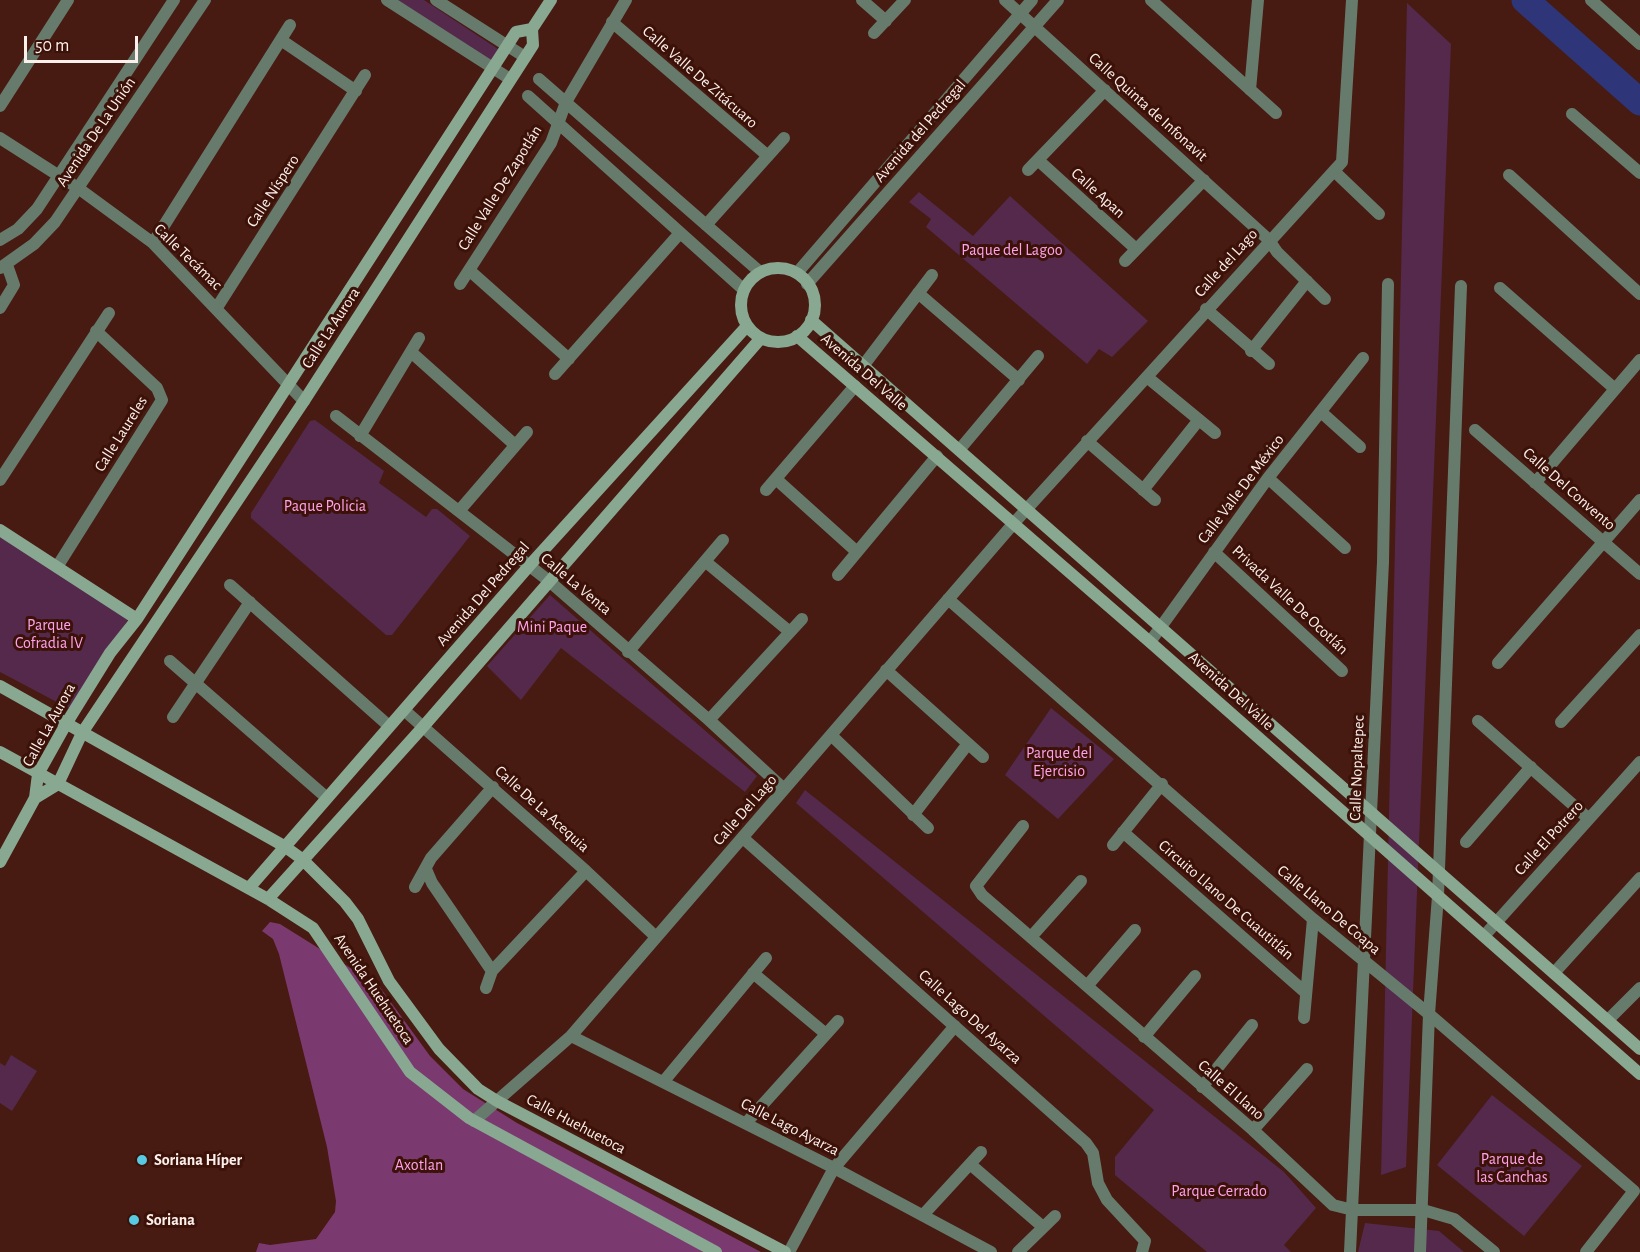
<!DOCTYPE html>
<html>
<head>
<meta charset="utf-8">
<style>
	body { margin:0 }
	#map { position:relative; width:1640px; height:1252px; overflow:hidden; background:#471b11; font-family:"Alegreya Sans",sans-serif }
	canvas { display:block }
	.scale { position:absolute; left:24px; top:36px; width:114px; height:27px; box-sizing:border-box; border:3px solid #fcf0ed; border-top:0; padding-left:8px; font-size:18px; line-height:21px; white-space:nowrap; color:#fcf0ed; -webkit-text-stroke:4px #3c1107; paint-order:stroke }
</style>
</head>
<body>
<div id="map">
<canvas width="1640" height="1252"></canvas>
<div class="scale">50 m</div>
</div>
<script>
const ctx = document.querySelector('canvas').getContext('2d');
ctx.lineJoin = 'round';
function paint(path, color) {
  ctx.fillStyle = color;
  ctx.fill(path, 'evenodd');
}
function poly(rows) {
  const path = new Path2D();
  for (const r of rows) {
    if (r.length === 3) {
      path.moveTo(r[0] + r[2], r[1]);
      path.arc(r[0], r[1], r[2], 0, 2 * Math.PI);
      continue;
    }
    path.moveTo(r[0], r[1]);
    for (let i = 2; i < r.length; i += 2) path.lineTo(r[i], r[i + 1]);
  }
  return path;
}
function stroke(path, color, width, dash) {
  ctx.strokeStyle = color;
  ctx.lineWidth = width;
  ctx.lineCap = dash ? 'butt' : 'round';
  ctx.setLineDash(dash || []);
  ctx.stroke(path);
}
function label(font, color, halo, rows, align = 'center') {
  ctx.font = font + ' "Alegreya Sans",sans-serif';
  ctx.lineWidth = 6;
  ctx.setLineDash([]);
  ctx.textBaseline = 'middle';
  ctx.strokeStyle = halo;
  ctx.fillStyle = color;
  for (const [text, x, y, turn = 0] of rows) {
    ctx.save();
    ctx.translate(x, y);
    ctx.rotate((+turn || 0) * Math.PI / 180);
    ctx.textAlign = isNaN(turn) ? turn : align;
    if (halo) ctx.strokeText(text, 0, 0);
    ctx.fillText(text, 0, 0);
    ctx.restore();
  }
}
const green = poly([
	[395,0,424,0,498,49,493,64],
	[1407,3,1451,44,1406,1167,1381,1175],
	[919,192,973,236,1010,196,1148,321,1112,357,1099,349,1087,364,926,227,931,219,909,202],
	[315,420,384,471,379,483,426,517,432,509,437,509,470,536,392,635,386,635,251,518,251,513,310,421],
	[0,537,129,618,70,709,0,672],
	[550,595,757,776,745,792,561,648,521,700,487,666],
	[1051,708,1114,759,1058,819,1005,775],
	[805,790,1284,1172,1316,1208,1284,1245,1291,1252,1207,1252,1115,1175,1115,1157,1154,1110,796,803],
	[11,1055,37,1071,12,1111,0,1103,0,1063,5,1066],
	[1492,1095,1582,1166,1524,1236,1437,1165],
	[1365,1223,1439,1231,1464,1252,1358,1252]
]);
const forest = poly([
	[270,922,280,924,379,986,430,1056,463,1089,517,1123,761,1252,256,1252,259,1243,270,1245,316,1239,335,1212,336,1201,327,1147,279,954,273,939,262,931]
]);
const river = poly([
	[1525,0,1640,102]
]);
const street = poly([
	[387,0,510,79],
	[436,0,525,57],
	[862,0,886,21],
	[1005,0,1269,240,1277,252,1325,299],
	[1151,0,1276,113],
	[1591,0,1640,44],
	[612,22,768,156],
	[874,33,905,0],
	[281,40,356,91],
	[539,79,760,272],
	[1250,90,1258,0],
	[528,96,744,290],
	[0,106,68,0],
	[1572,114,1640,173],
	[0,138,78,188,153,243,304,401],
	[1038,160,1136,249],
	[1028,170,1105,90],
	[1334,171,1379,214],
	[1509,175,1640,294],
	[706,225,784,138],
	[0,240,18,229,37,209,174,0],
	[153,243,290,25],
	[1125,261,1204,180],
	[0,268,34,244,55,222,205,0],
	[469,270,569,359],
	[797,273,1032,0],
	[460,284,551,143,566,102,626,0],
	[807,284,1058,0],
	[1500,288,1615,389],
	[918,293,1019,380],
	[0,308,14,285,7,265],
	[216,309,365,75],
	[1206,309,1269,364],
	[1251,351,1307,281],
	[411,352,515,445],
	[863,366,932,275],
	[555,374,680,233],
	[1147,377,1215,433],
	[1321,412,1360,447],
	[336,416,549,581,709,720,784,789],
	[1475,430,1640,574],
	[360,436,419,338],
	[1087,441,1155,500],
	[960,449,1038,356],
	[1268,478,1345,548],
	[776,479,857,552],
	[0,480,109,313],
	[1535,483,1640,360],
	[766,490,855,386],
	[1143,490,1198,421],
	[459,511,527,432],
	[1214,552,1342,671],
	[706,562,790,632],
	[57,567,162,400,157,388,96,331],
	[838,575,937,456],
	[230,585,389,726],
	[948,599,1313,919,1429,1014,1634,1191,1586,1252],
	[1150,642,1268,478,1363,358],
	[628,652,723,540],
	[170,661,327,798],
	[1498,663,1640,500],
	[886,670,983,757],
	[404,710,586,871,655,936],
	[173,717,250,602],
	[709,720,802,619],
	[1478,721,1589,819],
	[1561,722,1640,635],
	[832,736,928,828],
	[913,815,967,745],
	[1023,826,976,886,982,895,1253,1130,1333,1205,1353,1210,1423,1210,1454,1219,1494,1252],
	[1123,832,1306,993],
	[743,838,1086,1143,1093,1153,1098,1183,1107,1200,1145,1241,1142,1252],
	[1466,842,1531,767],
	[1113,845,1162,784],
	[426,869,432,883,492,971],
	[415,887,431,858,493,787],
	[1484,936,1640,762],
	[1031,937,1081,881],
	[753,973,826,1034],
	[1554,973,1640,878],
	[1087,986,1135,930],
	[486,988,492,971,586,871],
	[1304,1018,1313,919],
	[1608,1020,1640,988],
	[571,1036,834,1168,991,1252],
	[1144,1037,1195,976],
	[664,1081,766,958],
	[1202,1087,1252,1025],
	[474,1121,571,1036,1014,523,1342,162,1352,0],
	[746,1123,838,1021],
	[1253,1130,1307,1069],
	[970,1164,1043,1227],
	[923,1215,981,1152],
	[789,1252,834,1168,955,1026],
	[1018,1252,1055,1216],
	[1350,1252,1383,562,1388,284],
	[1420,1252,1429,1014,1438,896,1461,286]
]);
const secondary = poly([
	[778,305,37],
	[811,320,1640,1049],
	[797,336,1150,642,1640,1074],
	[0,530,137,619],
	[0,686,284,846,302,859,345,902,358,919,389,981,439,1049,478,1089,497,1101,785,1252],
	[0,752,268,899,313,928,410,1072,469,1118,716,1252],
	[35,798,58,784,82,733,304,401,533,45,532,29,551,0],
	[0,862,35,798,38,774,66,724,110,653,137,619,507,46,516,32,532,29],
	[249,888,529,566,747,326],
	[268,899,423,727,761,338]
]);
const markers = [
	[142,1160,6,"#57c9e2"],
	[134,1220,6,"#57c9e2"]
];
const streetNames = [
	["Calle Valle De Zitácuaro",700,77,41],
	["Calle Quinta de Infonavit",1148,107,42],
	["Avenida del Pedregal",920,131,-49],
	["Avenida De La Unión",96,132,-56],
	["Calle Valle De Zapotlán",500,188,-58],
	["Calle Níspero",273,191,-57],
	["Calle Apan",1098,193,42],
	["Calle Tecámac",188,257,44],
	["Calle del Lago",1226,263,-48],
	["Calle La Aurora",331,328,-57],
	["Avenida Del Valle",864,372,41],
	["Calle Laureles",121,434,-58],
	["Calle Valle De México",1241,489,-53],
	["Calle Del Convento",1569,489,41],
	["Calle La Venta",576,584,40],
	["Avenida Del Pedregal",483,594,-49],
	["Privada Valle De Ocotlán",1290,600,43],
	["Avenida Del Valle",1231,691,42],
	["Calle La Aurora",49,725,-61],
	["Calle Nopaltepec",1357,768,-88],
	["Calle De La Acequia",542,809,42],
	["Calle Del Lago",745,810,-49],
	["Calle El Potrero",1549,838,-48],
	["Circuito Llano De Cuautitlán",1226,900,41],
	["Calle Llano De Coapa",1329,910,40],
	["Avenida Huehuetoca",374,989,56],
	["Calle Lago Del Ayarza",970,1017,42],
	["Calle El Llano",1231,1090,41],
	["Calle Huehuetoca",576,1124,28],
	["Calle Lago Ayarza",790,1127,27]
];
const parkNames = [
	["Paque del Lagoo",1012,250],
	["Paque Policia",325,506],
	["Parque",49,625],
	["Cofradia lV",49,643],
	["Mini Paque",552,627],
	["Parque del",1059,753],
	["Ejercisio",1059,771],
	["Parque de",1512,1159],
	["las Canchas",1512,1177],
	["Axotlan",419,1165],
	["Parque Cerrado",1219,1191]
];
const poiNames = [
	["Soriana Híper",154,1160],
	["Soriana",146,1220]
];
paint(green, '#54294c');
paint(forest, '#7b3a6f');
stroke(river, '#2e3679', 27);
stroke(street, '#677b6d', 12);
stroke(secondary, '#88a892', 12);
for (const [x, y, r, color] of markers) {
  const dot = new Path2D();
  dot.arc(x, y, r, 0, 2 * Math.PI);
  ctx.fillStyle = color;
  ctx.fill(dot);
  stroke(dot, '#3c1107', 2);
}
label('16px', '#fcf0ed', '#3c1107', streetNames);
label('16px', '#ffa2ec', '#3c1107', parkNames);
label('bold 16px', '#fcf0ed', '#3c1107', poiNames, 'left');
</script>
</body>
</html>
